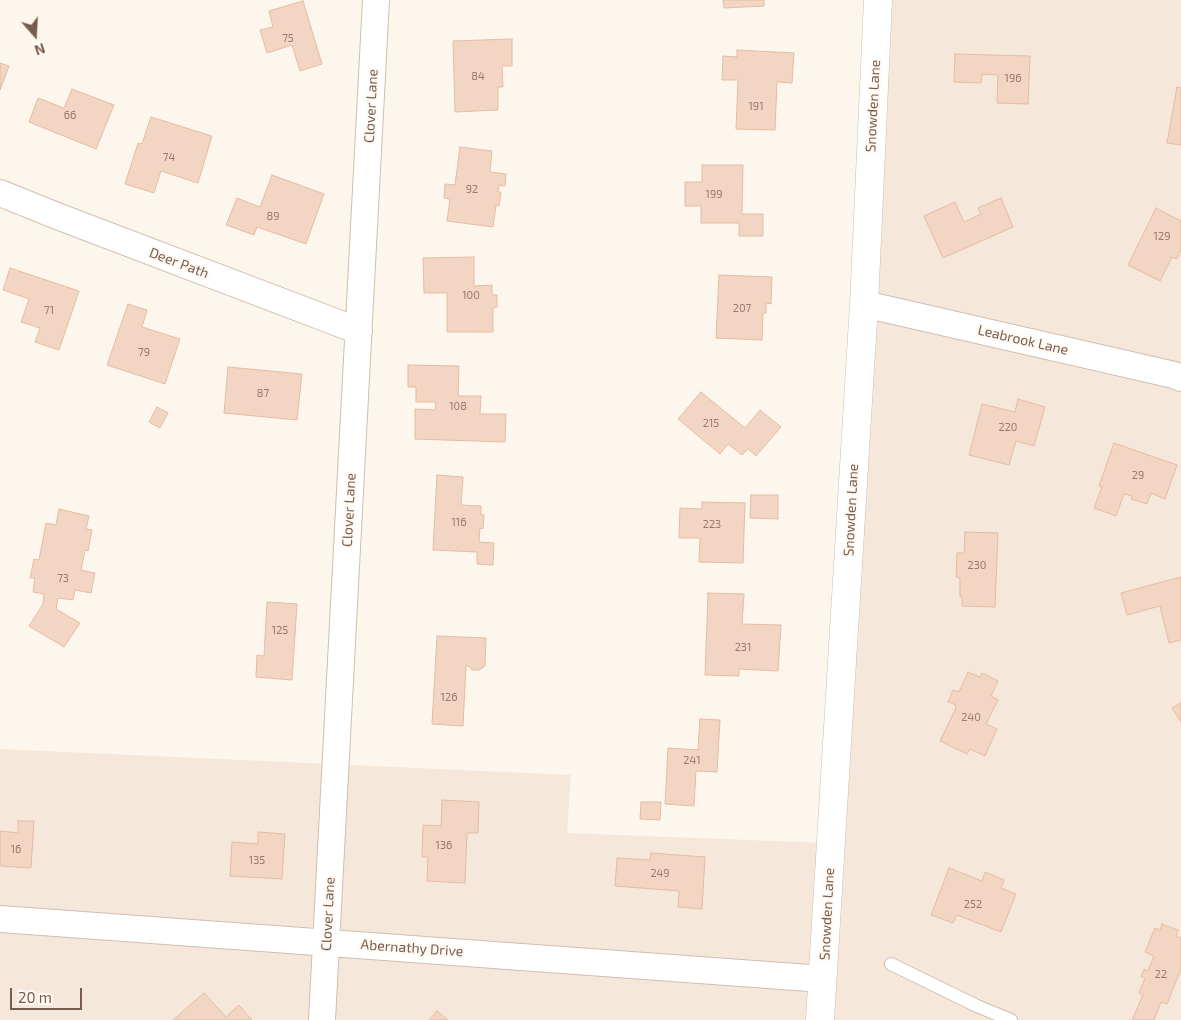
<!DOCTYPE html>
<html>
<head>
<meta charset="utf-8">
<style>
	body { margin:0 }
	#map { position:relative; width:1181px; height:1020px; overflow:hidden; background:#fdf6ec; font-family:"Exo 2",sans-serif }
	canvas { display:block }
	.north { position:absolute; left:10px; top:10px; width:50px; height:50px; -webkit-text-stroke:4px #fffaf3; paint-order:stroke; rotate:161deg; font-size:14px; font-weight:700; line-height:20px; text-align:center; color:#7a5c4d }
	.north::after { content:''; display:block; margin:auto; width:18px; height:22px; background:#7a5c4d; clip-path:polygon(50% 0,100% 100%,50% 72%,0 100%) }
	.scale { position:absolute; left:10px; top:988px; width:72px; height:22px; box-sizing:border-box; border:2px solid #7a5c4d; border-top:0; padding-left:6px; font-size:15px; line-height:18px; white-space:nowrap; color:#7a5c4d; -webkit-text-stroke:4px #fffaf3; paint-order:stroke }
</style>
</head>
<body>
<div id="map">
<canvas width="1181" height="1020"></canvas>
<div class="north">N</div>
<div class="scale">20 m</div>
</div>
<script>
const ctx = document.querySelector('canvas').getContext('2d');
ctx.lineJoin = 'round';
function paint(path, color) {
  ctx.fillStyle = color;
  ctx.fill(path, 'evenodd');
}
function poly(rows) {
  const path = new Path2D();
  for (const r of rows) {
    path.moveTo(r[0], r[1]);
    for (let i = 2; i < r.length; i += 2) path.lineTo(r[i], r[i + 1]);
  }
  return path;
}
function stroke(path, color, width, dash) {
  ctx.strokeStyle = color;
  ctx.lineWidth = width;
  ctx.lineCap = dash ? 'butt' : 'round';
  ctx.setLineDash(dash || []);
  ctx.stroke(path);
}
function label(font, color, halo, rows, align = 'center') {
  ctx.font = font + ' "Exo 2",sans-serif';
  ctx.lineWidth = 4.5;
  ctx.setLineDash([]);
  ctx.textBaseline = 'middle';
  ctx.strokeStyle = halo;
  ctx.fillStyle = color;
  for (const [text, x, y, turn = 0] of rows) {
    ctx.save();
    ctx.translate(x, y);
    ctx.rotate((+turn || 0) * Math.PI / 180);
    ctx.textAlign = isNaN(turn) ? turn : align;
    if (halo) ctx.strokeText(text, 0, 0);
    ctx.fillText(text, 0, 0);
    ctx.restore();
  }
}
const residential = poly([
	[877,0,1181,0,1181,1020,0,1020,0,749,571,775,567,833,827,843]
]);
const building = poly([
	[723,0,764,0,764,6,724,8,723,0],
	[303,1,322,64,300,71,292,45,267,53,260,30,273,27,269,11,303,1],
	[512,39,512,66,502,66,503,87,498,87,498,110,455,112,453,41,512,39],
	[737,50,794,53,792,83,777,82,775,130,736,129,738,80,722,80,723,56,737,57,737,50],
	[955,54,1030,56,1028,104,997,103,998,75,982,74,981,83,954,82,955,54],
	[0,63,9,66,0,90,0,63],
	[1177,87,1181,88,1181,145,1167,143,1177,87],
	[72,89,114,105,96,149,29,122,38,98,64,108,72,89],
	[151,117,212,136,198,183,161,171,154,193,125,184,138,143,142,144,151,117],
	[460,147,492,151,490,172,506,174,505,186,499,185,498,192,501,192,499,206,496,205,493,227,447,221,450,199,444,198,445,184,455,185,460,147],
	[702,165,743,165,742,214,763,214,763,236,739,236,739,223,701,223,701,206,685,206,685,182,702,182,702,165],
	[272,175,324,194,306,244,257,227,254,235,226,225,237,198,260,207,272,175],
	[1001,198,1013,227,943,258,924,216,955,202,964,222,981,214,978,208,1001,198],
	[1156,208,1181,221,1181,250,1177,259,1172,257,1160,281,1128,265,1156,208],
	[474,257,474,286,492,285,492,295,497,295,497,307,493,308,493,332,447,332,447,293,424,293,423,258,474,257],
	[10,268,79,291,59,350,35,342,40,328,21,322,29,299,3,290,10,268],
	[719,275,772,277,771,304,766,303,766,313,763,313,762,340,716,338,719,275],
	[128,304,147,310,142,327,180,339,165,384,107,365,128,304],
	[408,365,459,366,458,396,481,396,480,414,506,414,505,442,415,439,415,409,435,410,436,402,416,402,416,387,408,387,408,365],
	[228,367,302,374,297,420,224,413,228,367],
	[701,392,745,428,760,410,781,427,756,456,748,449,742,455,728,444,720,454,678,419,701,392],
	[1018,399,1045,407,1034,446,1016,441,1009,465,969,455,982,404,1015,412,1018,399],
	[157,407,168,413,160,428,149,422,157,407],
	[1114,443,1177,465,1165,499,1151,493,1147,504,1131,499,1132,496,1124,494,1116,516,1094,508,1102,487,1099,486,1114,443],
	[437,475,463,477,461,505,481,506,481,515,484,515,483,529,480,528,479,542,494,543,493,565,477,564,477,552,433,550,437,475],
	[751,495,778,495,778,519,750,518,751,495],
	[702,502,745,503,743,563,699,562,700,538,679,538,680,508,702,509,702,502],
	[59,509,89,516,86,529,92,530,88,551,85,550,81,570,95,573,91,593,75,590,73,600,58,598,56,609,80,623,64,647,29,626,43,604,44,594,33,592,35,578,30,578,34,559,39,560,46,523,56,525,59,509],
	[965,532,998,533,995,607,962,606,962,596,960,597,960,578,956,577,957,553,964,553,965,532],
	[1181,577,1181,640,1169,643,1160,606,1127,615,1121,593,1181,577],
	[708,593,744,594,742,624,781,625,778,671,739,669,739,676,705,675,708,593],
	[267,602,297,604,292,680,256,677,257,655,264,656,267,602],
	[437,636,486,638,485,666,479,670,472,670,469,666,466,666,463,726,432,724,437,636],
	[968,672,980,677,982,673,998,681,991,696,998,700,986,724,997,729,985,756,970,749,967,754,940,741,955,710,956,705,948,702,953,690,959,692,968,672],
	[1181,703,1181,722,1172,708,1181,703],
	[700,719,720,720,717,772,696,771,694,806,665,804,668,748,698,750,700,719],
	[442,800,479,802,478,833,467,833,465,883,427,881,428,857,422,857,423,825,441,826,442,800],
	[641,802,661,802,660,820,640,819,641,802],
	[18,821,34,821,31,868,0,866,0,831,18,833,18,821],
	[258,832,285,834,282,879,230,876,232,842,258,844,258,832],
	[651,853,705,857,702,909,678,907,679,891,615,886,617,858,650,860,651,853],
	[949,868,982,881,985,872,1004,880,1001,888,1016,894,1001,932,957,915,953,923,931,915,949,868],
	[1162,924,1178,930,1176,936,1181,938,1181,969,1167,1004,1161,1002,1154,1020,1132,1020,1143,995,1139,993,1145,978,1141,977,1144,969,1148,971,1154,956,1145,952,1155,928,1160,930,1162,924],
	[204,993,226,1017,239,1005,252,1020,173,1020,204,993],
	[437,1011,448,1020,429,1020,437,1011]
]);
const service = poly([
	[891,964,977,1006,1011,1020]
]);
const minor = poly([
	[0,193,57,216,359,331],
	[864,304,1174,375,1181,378],
	[0,919,823,979],
	[322,1020,376,0]
]);
const tertiary = poly([
	[820,1020,864,304,878,0]
]);
const numberNames = [
	["75",288,38],
	["84",478,76],
	["196",1013,78],
	["191",756,106],
	["66",70,115],
	["74",169,157],
	["92",472,189],
	["199",714,194],
	["89",273,216],
	["129",1162,236],
	["100",471,295],
	["207",742,308],
	["71",49,310],
	["79",144,352],
	["87",263,393],
	["108",458,406],
	["215",711,423],
	["220",1008,427],
	["29",1138,475],
	["116",459,522],
	["223",712,524],
	["230",977,565],
	["73",63,578],
	["125",280,630],
	["231",743,647],
	["126",449,697],
	["240",971,717],
	["241",692,760],
	["136",444,845],
	["16",16,849],
	["135",257,860],
	["249",660,873],
	["252",973,904],
	["22",1161,974]
];
const streetNames = [
	["Clover Lane",371,106,-87],
	["Snowden Lane",873,106,-87],
	["Deer Path",179,263,21],
	["Leabrook Lane",1023,340,13],
	["Clover Lane",349,510,-87],
	["Snowden Lane",851,510,-87],
	["Clover Lane",328,914,-87],
	["Snowden Lane",827,914,-87],
	["Abernathy Drive",412,948,4]
];
paint(residential, '#f5e8da');
paint(building, '#f3d5c3');
stroke(building, '#e6bba3', 1);
stroke(service, '#d1beb0', 14);
stroke(minor, '#d1beb0', 28);
stroke(tertiary, '#d1beb0', 29);
stroke(service, '#fff', 12);
stroke(minor, '#fff', 26);
stroke(tertiary, '#fff', 28);
label('11px', '#987a6a', null, numberNames);
label('14px', '#7a5c4d', '#fffaf3', streetNames);
</script>
</body>
</html>
